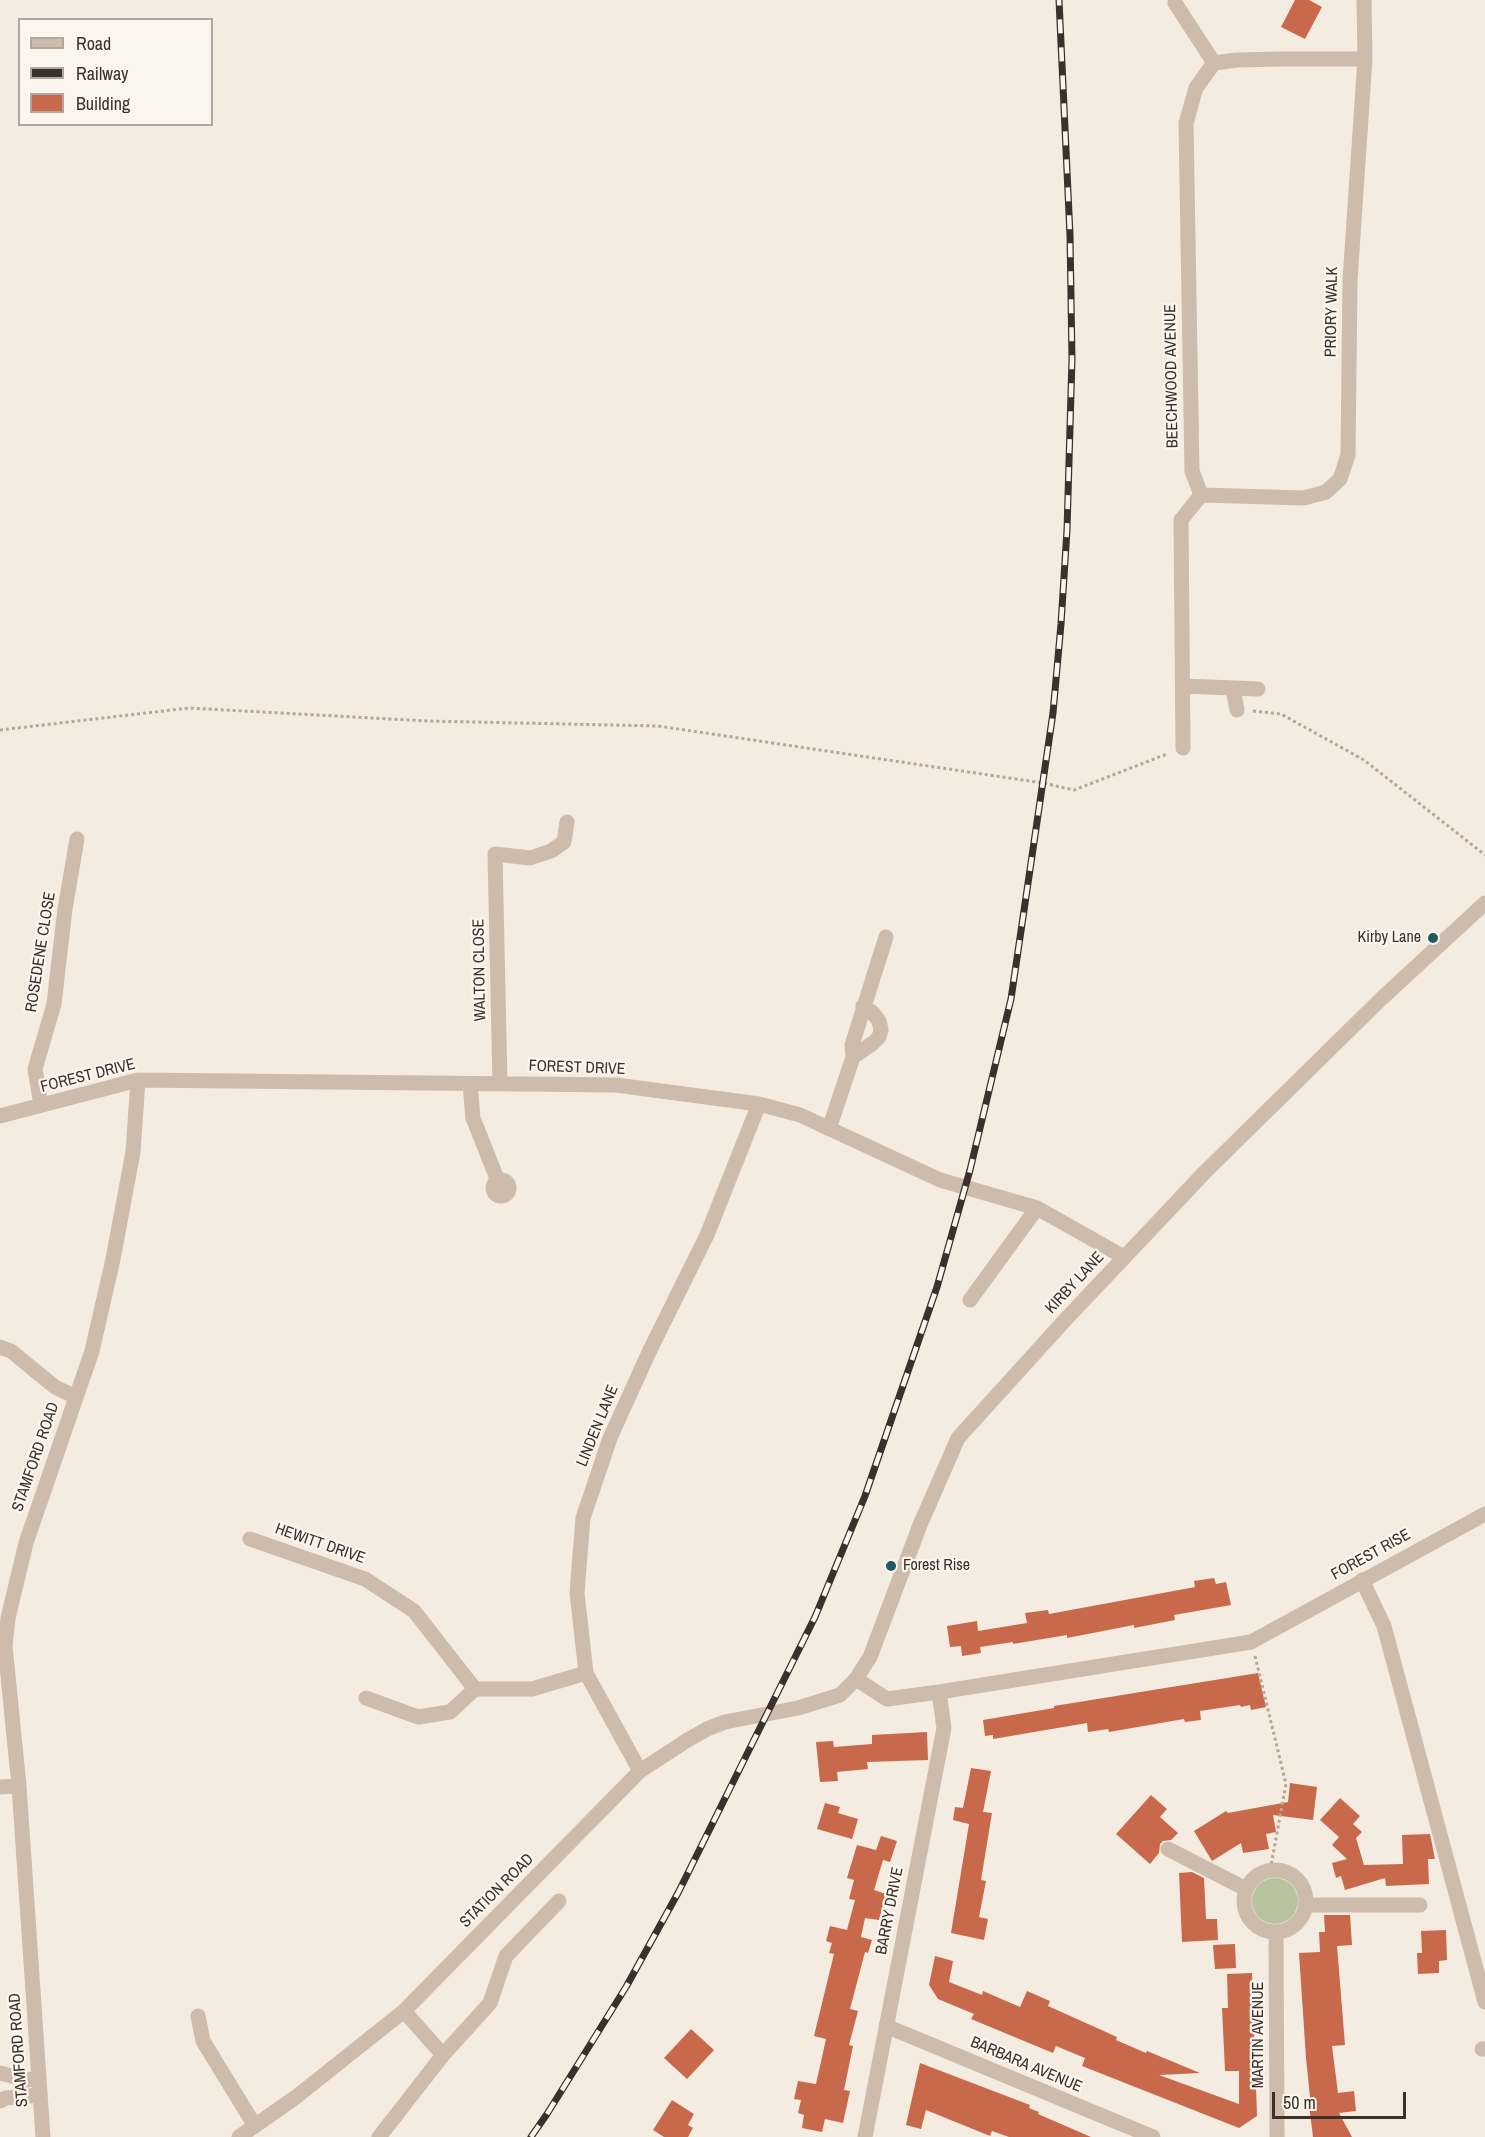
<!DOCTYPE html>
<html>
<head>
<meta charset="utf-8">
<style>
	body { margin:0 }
	#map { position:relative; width:1485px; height:2137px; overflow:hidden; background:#f4ebe1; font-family:"Archivo Narrow",sans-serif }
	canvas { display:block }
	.legend { position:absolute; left:18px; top:18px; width:195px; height:108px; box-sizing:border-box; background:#fbf5ee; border:2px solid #aea6a0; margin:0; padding:8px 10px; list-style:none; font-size:18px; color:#3b302b }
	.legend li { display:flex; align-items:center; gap:12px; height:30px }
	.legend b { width:30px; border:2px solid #aea6a0 }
	.scale { position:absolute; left:1272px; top:2092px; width:134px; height:27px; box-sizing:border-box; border:3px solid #3b302b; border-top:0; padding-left:8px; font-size:18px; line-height:21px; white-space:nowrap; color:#3b302b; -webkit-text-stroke:4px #fbf5ee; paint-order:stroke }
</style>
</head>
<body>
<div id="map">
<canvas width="1485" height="2137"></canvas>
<ul class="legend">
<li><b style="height:8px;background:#cdbbac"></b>Road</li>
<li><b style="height:8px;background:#3b302b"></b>Railway</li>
<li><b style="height:16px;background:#c8694b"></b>Building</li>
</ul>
<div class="scale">50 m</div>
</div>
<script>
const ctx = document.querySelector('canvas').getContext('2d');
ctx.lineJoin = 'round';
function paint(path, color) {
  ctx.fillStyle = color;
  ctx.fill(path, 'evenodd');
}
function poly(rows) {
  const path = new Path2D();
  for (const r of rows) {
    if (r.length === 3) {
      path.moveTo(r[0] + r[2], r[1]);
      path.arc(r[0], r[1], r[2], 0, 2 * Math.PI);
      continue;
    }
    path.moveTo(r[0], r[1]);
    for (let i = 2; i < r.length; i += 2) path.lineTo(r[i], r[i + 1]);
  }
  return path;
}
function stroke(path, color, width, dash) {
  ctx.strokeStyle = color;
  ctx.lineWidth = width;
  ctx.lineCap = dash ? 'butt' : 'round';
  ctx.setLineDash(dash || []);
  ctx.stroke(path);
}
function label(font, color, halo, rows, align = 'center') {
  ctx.font = font + ' "Archivo Narrow",sans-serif';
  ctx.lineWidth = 4.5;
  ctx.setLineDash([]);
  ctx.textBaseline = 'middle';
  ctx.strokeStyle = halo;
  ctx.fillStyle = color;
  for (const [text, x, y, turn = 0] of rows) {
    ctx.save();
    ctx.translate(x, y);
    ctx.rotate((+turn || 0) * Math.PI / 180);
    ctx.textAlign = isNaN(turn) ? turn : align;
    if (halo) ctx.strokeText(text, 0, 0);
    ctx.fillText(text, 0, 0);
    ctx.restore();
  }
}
const green = poly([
	[1275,1901,23]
]);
const building = poly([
	[1295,0,1309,0,1322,7,1305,39,1281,27],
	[1214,1578,1216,1584,1226,1582,1231,1605,1174,1615,1175,1620,1134,1628,1134,1625,1067,1638,1067,1635,1013,1644,1013,1642,980,1647,981,1653,962,1656,961,1646,950,1647,947,1626,977,1621,978,1631,1027,1623,1025,1613,1048,1610,1049,1614,1152,1595,1195,1587,1194,1581],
	[1258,1673,1266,1707,1251,1710,1250,1705,1241,1707,1240,1705,1200,1711,1201,1720,1185,1722,1184,1719,1109,1732,1108,1729,1088,1732,1087,1723,993,1739,993,1735,985,1736,983,1720,1054,1708,1054,1706],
	[927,1732,928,1760,867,1762,868,1769,837,1772,838,1781,820,1782,816,1742,833,1741,834,1747,872,1744,872,1735],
	[971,1768,991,1771,983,1812,992,1813,981,1880,986,1881,979,1917,988,1919,984,1940,951,1933,969,1824,953,1820,955,1807,963,1808],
	[1290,1783,1317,1787,1313,1820,1273,1815,1276,1832,1266,1834,1269,1849,1243,1853,1241,1843,1212,1861,1194,1831,1226,1811,1228,1813,1288,1802],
	[1151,1795,1167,1809,1160,1817,1178,1833,1171,1840,1163,1841,1160,1844,1159,1853,1150,1864,1116,1834],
	[1340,1798,1360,1816,1353,1824,1362,1832,1356,1838,1364,1865,1403,1864,1402,1835,1430,1834,1435,1859,1428,1859,1429,1884,1386,1886,1385,1878,1345,1890,1341,1876,1336,1878,1332,1863,1347,1859,1332,1845,1339,1837,1320,1820],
	[825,1803,840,1807,838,1813,858,1819,852,1839,817,1829],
	[881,1836,897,1841,890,1862,883,1860,874,1890,886,1894,879,1920,865,1918,861,1937,872,1940,868,1953,865,1952,850,2009,858,2011,849,2045,853,2046,844,2090,850,2091,843,2123,825,2119,822,2132,802,2128,804,2115,798,2113,801,2100,794,2099,798,2081,816,2084,826,2039,814,2036,834,1954,829,1953,832,1943,826,1941,830,1926,847,1930,855,1900,849,1899,854,1880,847,1878,857,1845,876,1850],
	[1192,1872,1204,1878,1206,1919,1217,1919,1218,1940,1182,1942,1179,1873],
	[1324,1915,1350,1915,1352,1945,1337,1946,1345,2045,1332,2046,1338,2093,1354,2091,1356,2111,1339,2113,1352,2137,1313,2137,1308,2097,1310,2097,1306,2058,1299,1953,1320,1952,1319,1932,1325,1932],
	[1446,1930,1447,1960,1439,1961,1439,1973,1418,1974,1417,1953,1422,1953,1421,1931],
	[1235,1944,1236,1968,1215,1969,1213,1945],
	[935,1956,953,1961,949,1982,982,1995,983,1991,1020,2007,1027,1991,1050,2001,1048,2006,1117,2037,1116,2040,1146,2053,1147,2051,1200,2073,1159,2075,1239,2104,1239,2071,1225,2071,1222,2008,1228,2008,1227,1974,1252,1973,1257,2116,1239,2128,1082,2066,1085,2058,1056,2046,1053,2053,971,2019,974,2014,938,1999,929,1985],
	[691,2029,714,2050,687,2079,664,2058],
	[920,2063,1030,2105,1029,2108,1039,2112,1038,2114,1091,2137,1009,2137,992,2131,990,2136,926,2110,921,2129,906,2125],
	[672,2100,694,2114,688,2125,693,2128,688,2137,664,2137,653,2130]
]);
const path = poly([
	[1253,711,1281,714,1364,760,1485,855],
	[0,730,189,708,427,721,658,726,1043,783,1074,790,1167,754],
	[1255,1656,1286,1784,1270,1871]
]);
const minor = poly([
	[1175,3,1214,63],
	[1201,495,1304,498,1326,492,1340,479,1348,455,1350,280,1365,59,1364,0],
	[1201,495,1192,471,1186,123,1196,88,1214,63,1237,60,1282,59,1365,59],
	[1184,686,1258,689],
	[1233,689,1237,710],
	[1183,748,1181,520,1201,495],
	[853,1057,852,1045,886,937],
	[470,1084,473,1118,498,1181],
	[500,1084,495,854,530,858,551,851,564,842,567,822],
	[41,1105,35,1069,54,1004,65,909,77,839],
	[0,1116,138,1080,616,1085,759,1104,800,1115,940,1180,1037,1208,1124,1257],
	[829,1129,853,1057,873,1043,879,1037,881,1030,879,1021,873,1013,863,1006],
	[501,1188,8],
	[970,1300,1037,1208],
	[0,1347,11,1351,55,1387,76,1397],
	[250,1539,365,1579,414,1611,475,1689],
	[1362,1580,1384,1626,1485,2002],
	[856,1679,887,1699,939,1692,1251,1642,1485,1514],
	[366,1698,418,1717,450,1712,475,1689,532,1689,586,1673],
	[640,1771,586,1673,577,1593,583,1518,610,1438,650,1350,707,1235,759,1104],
	[0,1787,19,1786],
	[1168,1849,1246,1889],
	[1275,1901,31],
	[1305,1905,1420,1905],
	[1276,1932,1277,2137],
	[198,2016,203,2041,255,2126],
	[886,2026,1153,2137],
	[1482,2049,1485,2049],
	[443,2055,490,2003,506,1956,559,1901],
	[0,2073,27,2080,39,2078],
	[0,2101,6,2098,40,2095],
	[43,2137,19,1786,5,1646,8,1618,26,1543,92,1351,113,1259,133,1152,138,1080],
	[239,2137,296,2097,404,2011,640,1771,686,1741,707,1729,725,1722,798,1708,840,1695,856,1679,870,1657,920,1525,958,1438,1066,1319,1205,1172,1380,1000,1485,903],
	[379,2137,443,2055,404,2011],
	[865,2137,944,1728,939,1692]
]);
const rail = poly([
	[531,2137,547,2114,626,1987,678,1893,815,1617,865,1496,937,1287,970,1170,1011,999,1053,713,1061,624,1067,530,1072,359,1070,235,1059,0]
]);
const markers = [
	[1433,938,6,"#1f5a5e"],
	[891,1566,6,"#1f5a5e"]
];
const streetNames = [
	["PRIORY WALK",1332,312,-89],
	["BEECHWOOD AVENUE",1172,376,-91],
	["ROSEDENE CLOSE",41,952,-81],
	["WALTON CLOSE",480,970,-91],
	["FOREST DRIVE",577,1068,2],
	["FOREST DRIVE",88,1076,-14],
	["KIRBY LANE",1075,1283,-47],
	["LINDEN LANE",598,1426,-68],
	["STAMFORD ROAD",36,1457,-71],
	["HEWITT DRIVE",320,1544,19],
	["FOREST RISE",1371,1555,-29],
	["STATION ROAD",497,1891,-45],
	["BARRY DRIVE",890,1911,-79],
	["MARTIN AVENUE",1259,2035,-90],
	["STAMFORD ROAD",19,2050,-94],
	["BARBARA AVENUE",1026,2065,23]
];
const poiNames = [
	["Kirby Lane",1421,938],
	["Forest Rise",903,1566,"left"]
];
paint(green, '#b8c4a0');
paint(building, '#c8694b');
stroke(path, '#b9a596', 3, [3, 3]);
stroke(minor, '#cdbbac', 15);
stroke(rail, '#3b302b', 7);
stroke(rail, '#fbf5ee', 4.5, [14]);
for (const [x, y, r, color] of markers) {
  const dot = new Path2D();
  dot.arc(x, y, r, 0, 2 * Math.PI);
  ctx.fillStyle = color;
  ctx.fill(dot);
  stroke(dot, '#fbf5ee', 2);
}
label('16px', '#3b302b', '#fbf5ee', streetNames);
label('16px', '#3b302b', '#fbf5ee', poiNames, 'right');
</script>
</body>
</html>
